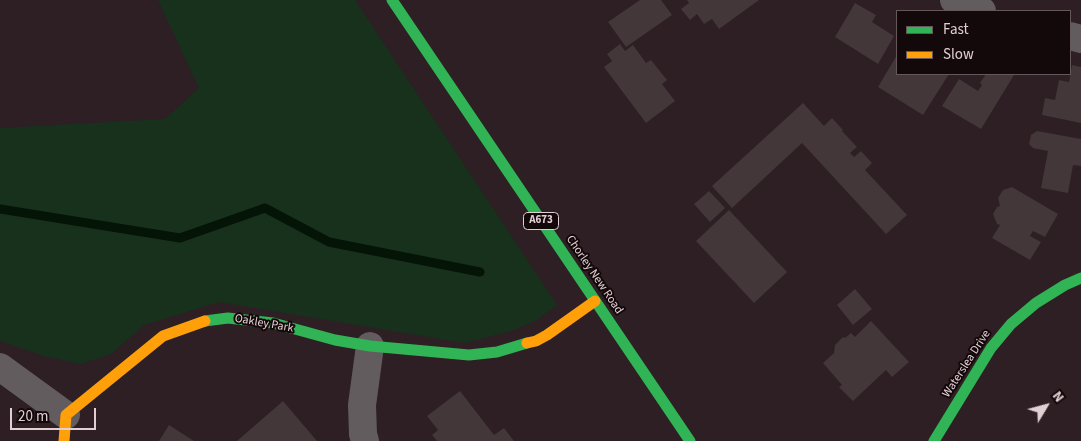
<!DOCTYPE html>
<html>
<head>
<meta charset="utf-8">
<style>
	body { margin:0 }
	#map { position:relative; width:1081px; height:441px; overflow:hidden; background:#2d1f23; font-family:"Source Sans 3",sans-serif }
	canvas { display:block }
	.legend { position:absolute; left:896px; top:10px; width:175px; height:65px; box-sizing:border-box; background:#13080a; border:1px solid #66585a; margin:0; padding:6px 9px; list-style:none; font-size:15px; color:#e2cfd3 }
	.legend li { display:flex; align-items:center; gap:10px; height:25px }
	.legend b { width:25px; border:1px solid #66585a }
	.north { position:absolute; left:1021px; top:381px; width:50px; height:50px; -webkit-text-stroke:4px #13080a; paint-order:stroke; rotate:53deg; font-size:14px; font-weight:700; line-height:20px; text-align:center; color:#e2cfd3 }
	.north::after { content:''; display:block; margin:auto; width:18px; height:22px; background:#e2cfd3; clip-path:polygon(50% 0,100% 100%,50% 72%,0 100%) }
	.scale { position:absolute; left:10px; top:408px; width:86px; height:22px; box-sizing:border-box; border:2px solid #e2cfd3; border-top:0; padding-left:6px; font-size:15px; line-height:18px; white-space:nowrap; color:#e2cfd3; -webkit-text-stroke:4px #13080a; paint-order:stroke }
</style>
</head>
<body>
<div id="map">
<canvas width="1081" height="441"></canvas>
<ul class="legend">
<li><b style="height:6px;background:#30b455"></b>Fast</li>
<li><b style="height:6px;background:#ff9f0a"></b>Slow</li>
</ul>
<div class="north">N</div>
<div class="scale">20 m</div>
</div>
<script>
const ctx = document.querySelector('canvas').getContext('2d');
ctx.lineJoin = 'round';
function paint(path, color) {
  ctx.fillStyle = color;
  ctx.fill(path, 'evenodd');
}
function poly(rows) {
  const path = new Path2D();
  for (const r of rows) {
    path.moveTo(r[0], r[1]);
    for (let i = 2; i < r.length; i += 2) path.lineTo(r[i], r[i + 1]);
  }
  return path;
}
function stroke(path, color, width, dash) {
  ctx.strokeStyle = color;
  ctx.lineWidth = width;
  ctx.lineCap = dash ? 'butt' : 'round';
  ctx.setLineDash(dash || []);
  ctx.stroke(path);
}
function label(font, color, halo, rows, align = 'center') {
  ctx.font = font + ' "Source Sans 3",sans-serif';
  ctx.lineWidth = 4;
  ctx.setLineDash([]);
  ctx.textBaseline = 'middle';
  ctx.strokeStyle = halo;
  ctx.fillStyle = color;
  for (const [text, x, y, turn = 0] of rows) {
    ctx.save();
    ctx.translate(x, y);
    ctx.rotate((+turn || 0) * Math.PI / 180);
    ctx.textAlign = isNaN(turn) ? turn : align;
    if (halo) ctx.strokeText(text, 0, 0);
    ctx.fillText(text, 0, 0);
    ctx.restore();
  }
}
const green = poly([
	[158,0,355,0,557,305,537,320,511,331,465,343,219,302,144,325,111,354,80,364,44,356,0,341,0,128,165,119,199,88]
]);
const stream = poly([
	[0,209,180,238,265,208,329,242,480,272]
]);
const building = poly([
	[640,0,661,0,672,15,626,47,608,22],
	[687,0,759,0,719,29,712,19,704,24,697,14,690,20,681,9,689,3],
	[855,3,876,15,872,22,894,36,878,64,835,37],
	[620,44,625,51,633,45,646,63,651,60,667,80,662,84,675,101,646,123,604,67,612,61,607,54],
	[897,55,897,74,949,74,923,115,878,87],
	[1072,65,1081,67,1081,123,1042,115,1045,98,1055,100,1059,80,1069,82],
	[986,74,1011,74,1014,75,981,129,942,106,959,79,978,91,982,85,980,83],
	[803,103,824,126,832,118,843,130,842,131,857,147,850,153,854,157,861,151,872,163,865,170,907,215,886,234,802,143,732,208,712,186],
	[1037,131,1081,139,1081,166,1073,165,1068,193,1041,188,1048,151,1033,148,1029,144,1031,135],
	[1012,187,1058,214,1045,237,1033,231,1030,236,1041,242,1030,260,992,238,1000,225,997,224,993,214,997,207,1000,206,998,198,1003,190],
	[709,191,725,208,710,222,694,204],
	[729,210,787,272,754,303,696,241],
	[855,289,872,309,853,325,837,305],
	[871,321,909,362,892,377,886,370,853,401,839,387,842,385,823,363,834,353,835,345,843,337,845,338,851,333,855,337],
	[460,391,494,435,504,428,514,441,437,441,432,435,438,430,427,416],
	[283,401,317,441,237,441],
	[169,425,194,441,159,441]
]);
const street = poly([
	[954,0,969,8,982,11],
	[1070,36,1081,39],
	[0,367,66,415],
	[365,441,363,434,362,405,370,346]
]);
const fast = poly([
	[392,0,690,441],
	[205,321,228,318,273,323,335,340,370,346,469,355,497,352,527,343],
	[934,441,991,348,1011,324,1036,303,1065,285,1081,278]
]);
const slow = poly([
	[527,343,536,341,547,335,595,301],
	[64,441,66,415,163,336,205,321]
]);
const shields = [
	[541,221,35]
];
const shieldNames = [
	["A673",541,221]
];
const streetNames = [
	["Chorley New Road",594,275,56],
	["Oakley Park",264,324,10],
	["Waterslea Drive",967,364,-57]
];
paint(green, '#18311d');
stroke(stream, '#041406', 9);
paint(building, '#43373a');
stroke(street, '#635c5e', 28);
stroke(fast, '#30b455', 11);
stroke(slow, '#ff9f0a', 11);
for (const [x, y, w] of shields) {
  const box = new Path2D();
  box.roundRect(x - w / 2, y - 8.5, w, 17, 4);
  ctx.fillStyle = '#13080a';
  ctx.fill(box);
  stroke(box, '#e2cfd3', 1);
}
label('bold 11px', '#e2cfd3', null, shieldNames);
label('12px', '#e2cfd3', '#13080a', streetNames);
</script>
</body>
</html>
